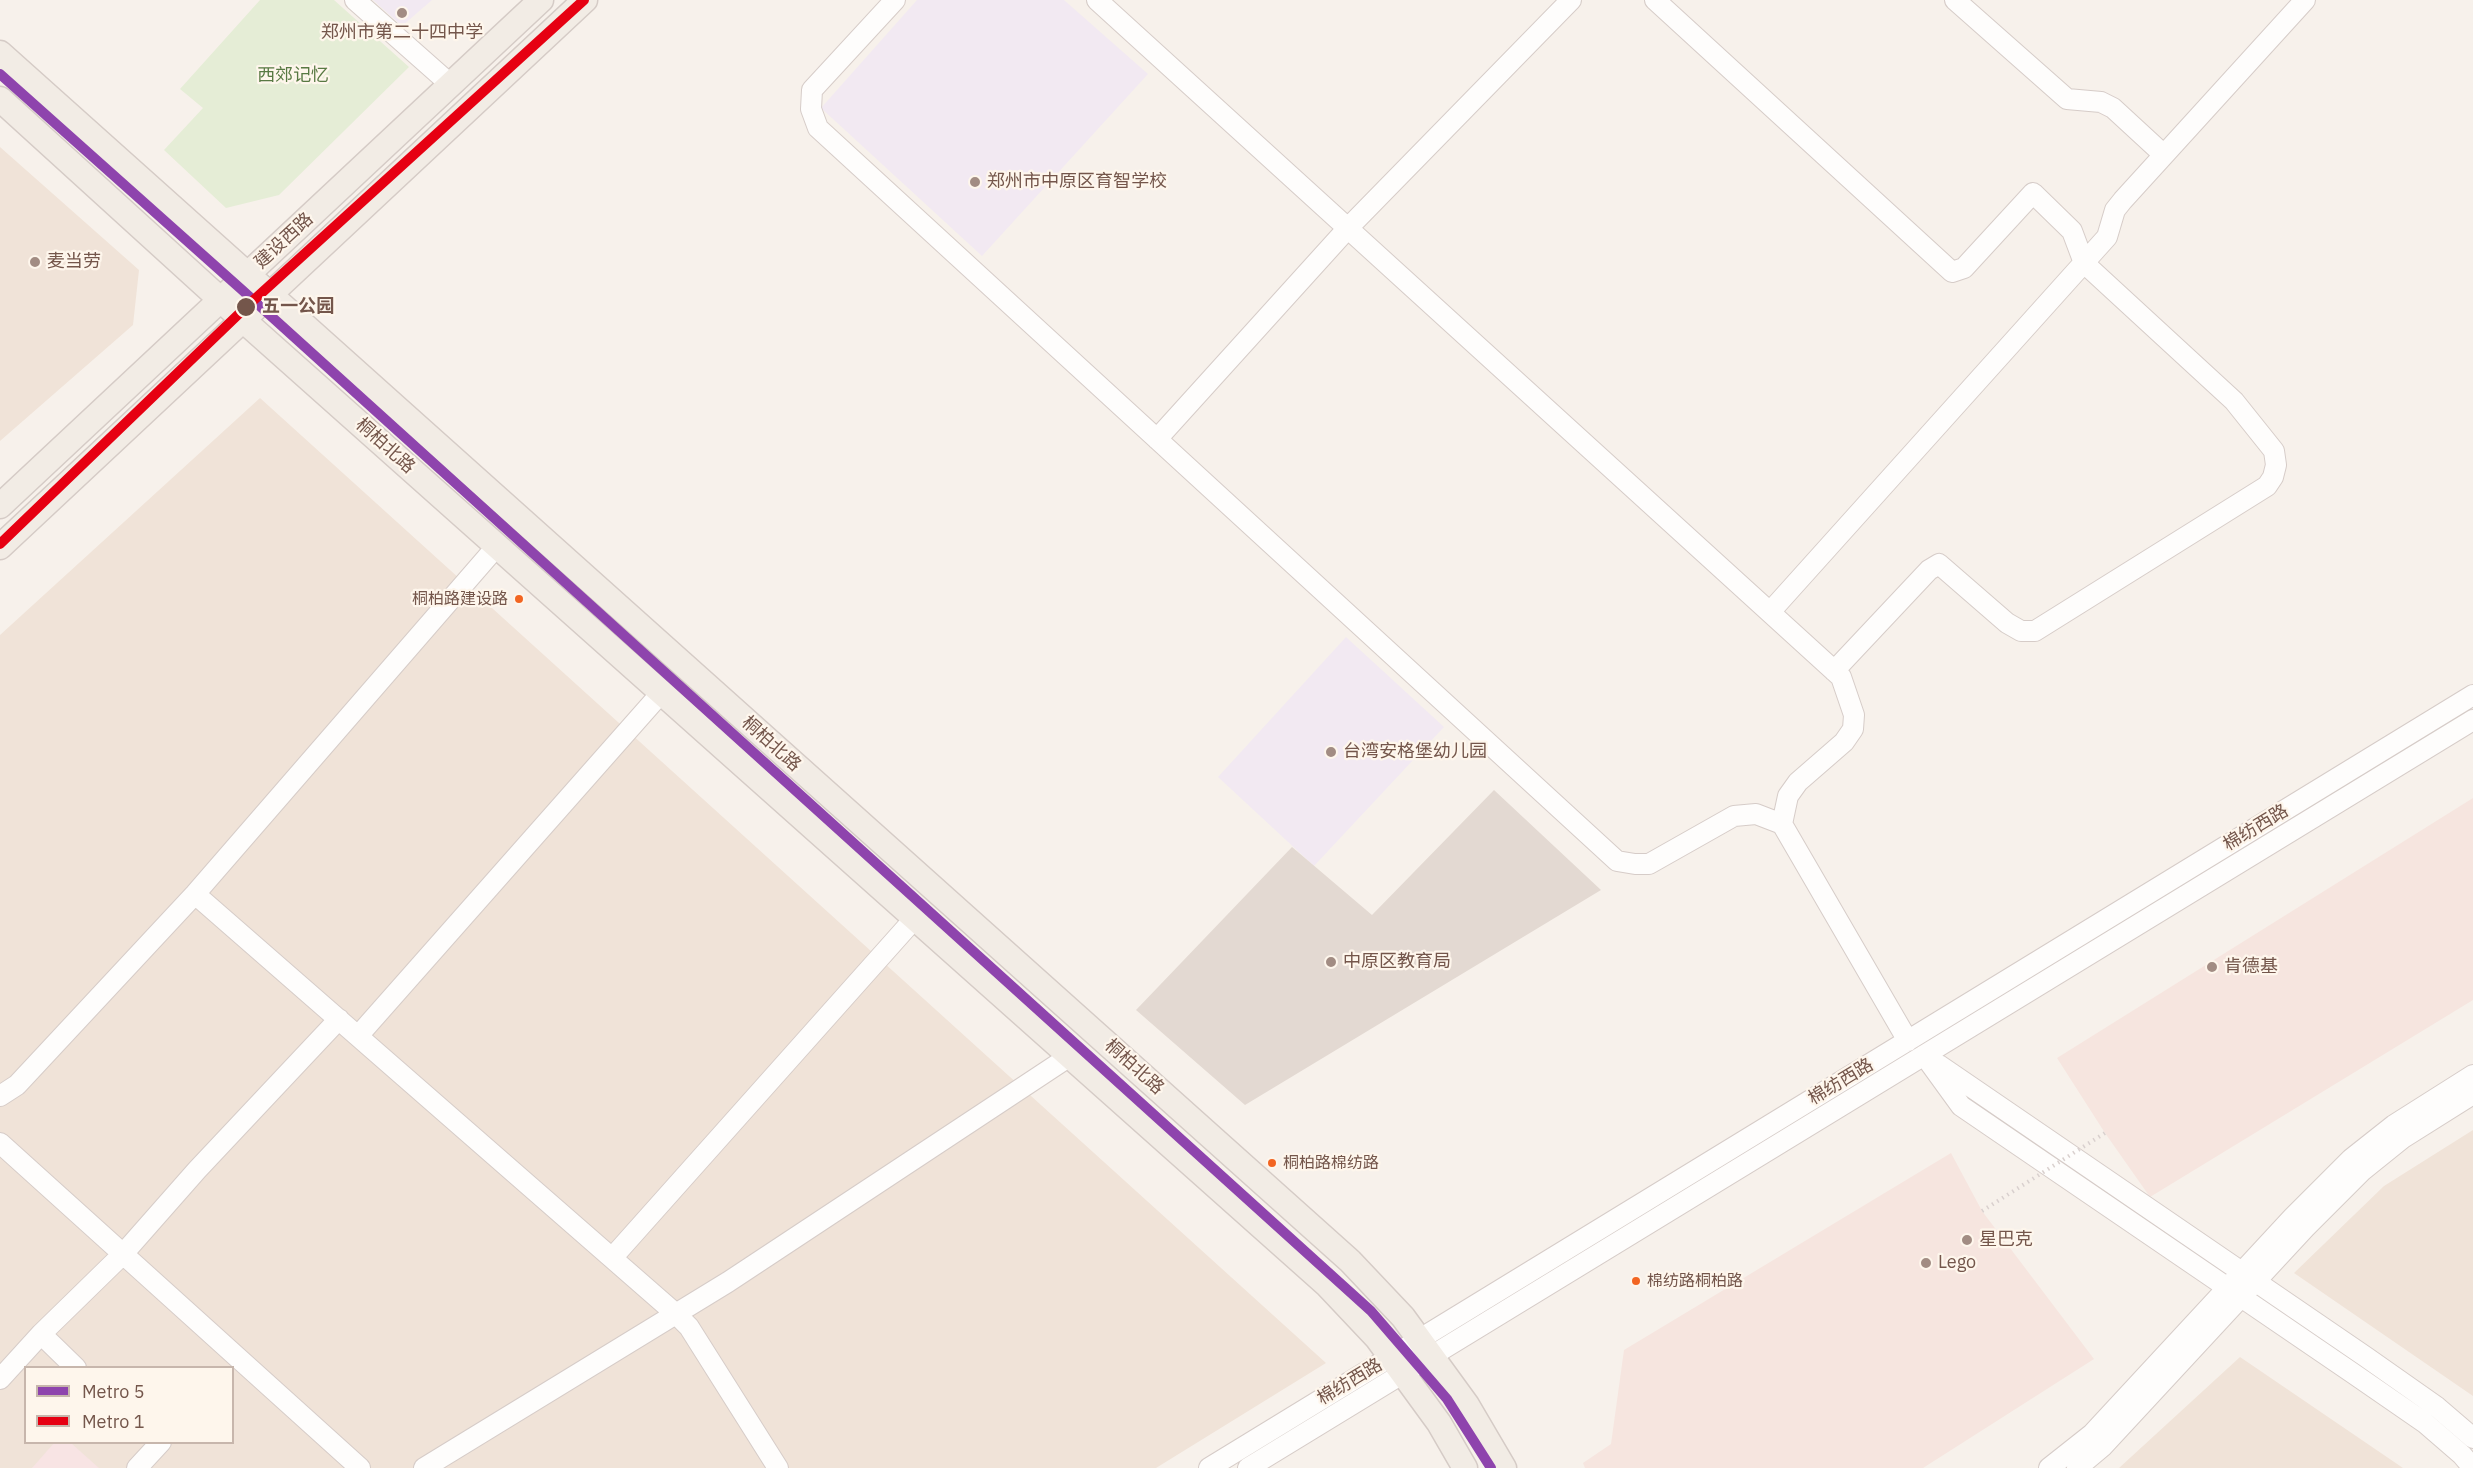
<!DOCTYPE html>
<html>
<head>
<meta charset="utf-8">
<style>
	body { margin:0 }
	#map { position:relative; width:2473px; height:1468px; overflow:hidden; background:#f7f1eb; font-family:"IBM Plex Sans",sans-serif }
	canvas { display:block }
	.legend { position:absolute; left:24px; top:1366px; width:210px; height:78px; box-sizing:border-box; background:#fef6ec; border:2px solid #c7b6ac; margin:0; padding:8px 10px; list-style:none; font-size:18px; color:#74564b }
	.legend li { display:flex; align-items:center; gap:12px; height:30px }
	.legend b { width:30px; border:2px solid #c7b6ac }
</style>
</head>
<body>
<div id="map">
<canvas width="2473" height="1468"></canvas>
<ul class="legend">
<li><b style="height:8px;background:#8e44ad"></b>Metro 5</li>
<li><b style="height:8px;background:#e60012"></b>Metro 1</li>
</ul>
</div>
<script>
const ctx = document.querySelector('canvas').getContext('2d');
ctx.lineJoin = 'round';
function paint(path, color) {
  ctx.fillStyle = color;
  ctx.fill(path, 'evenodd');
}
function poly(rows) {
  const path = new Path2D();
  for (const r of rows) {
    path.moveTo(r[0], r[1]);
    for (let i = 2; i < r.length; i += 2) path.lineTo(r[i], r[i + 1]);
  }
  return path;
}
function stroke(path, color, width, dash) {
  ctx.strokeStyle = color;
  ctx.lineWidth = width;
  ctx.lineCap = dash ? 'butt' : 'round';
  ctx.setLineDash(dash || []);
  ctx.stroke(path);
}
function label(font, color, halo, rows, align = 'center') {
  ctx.font = font + ' "IBM Plex Sans","Noto Sans SC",sans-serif';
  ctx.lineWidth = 4.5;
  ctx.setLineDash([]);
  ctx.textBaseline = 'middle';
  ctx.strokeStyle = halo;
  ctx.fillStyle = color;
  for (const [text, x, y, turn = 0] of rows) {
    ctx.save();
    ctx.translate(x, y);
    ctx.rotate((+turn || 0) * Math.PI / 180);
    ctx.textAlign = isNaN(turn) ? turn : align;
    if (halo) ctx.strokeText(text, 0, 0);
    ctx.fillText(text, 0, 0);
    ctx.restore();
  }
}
const residential = poly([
	[0,147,139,270,133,325,0,441],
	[260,398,1326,1363,1156,1468,0,1468,0,635],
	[26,1368,232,1368,232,1442,26,1442],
	[2473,1130,2473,1396,2294,1273,2384,1186],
	[2240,1357,2403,1468,2119,1468]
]);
const commercial = poly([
	[2473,798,2473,1000,2150,1197,2105,1133,2057,1058],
	[1951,1153,1982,1211,2094,1359,1923,1468,1585,1468,1583,1463,1611,1444,1624,1350]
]);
const education = poly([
	[373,0,432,0,402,26],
	[917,0,1064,0,1148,74,982,256,821,108],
	[1346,637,1444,727,1314,866,1218,777]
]);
const medical = poly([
	[54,1443,71,1443,99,1468,32,1468]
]);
const green = poly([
	[260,0,334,0,409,67,279,195,226,208,164,150,203,108,180,89]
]);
const building = poly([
	[1494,790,1601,890,1245,1105,1136,1010,1292,847,1372,915]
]);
const minor = poly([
	[355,0,450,84],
	[895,0,812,90,811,109,818,128,1617,861,1635,864,1649,864,1734,816,1756,814,1782,824,1908,1041],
	[1097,0,1841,677,1854,715,1853,729,1844,742,1798,782,1788,796,1782,824],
	[1655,0,1952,272,1964,268,2033,193,2072,231,2084,263,2234,401,2274,451,2276,465,2273,477,2267,486,2035,631,2021,631,2007,623,1939,564,1929,570,1834,671],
	[1955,0,2067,99,2101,102,2113,108,2164,155],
	[1157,439,1348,228,1571,0],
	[1770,612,2107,237,2115,210,2123,200,2305,0],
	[195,894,676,1314,689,1327,778,1468],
	[358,1036,662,692],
	[1924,1055,1961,1106,2354,1374,2425,1423,2462,1455,2473,1468],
	[1939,1065,2366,1357,2437,1407,2473,1438],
	[0,1096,17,1085,195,894,497,546],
	[0,1143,360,1468],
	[612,1258,915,918],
	[41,1334,76,1368],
	[0,1379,41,1334,123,1254,197,1170,339,1019],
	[137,1468,161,1442],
	[424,1468,728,1282,1070,1056],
	[1209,1468,2473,695],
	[1248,1468,2473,720],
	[2049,1468,2092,1434,2293,1217,2351,1159,2394,1125,2473,1075],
	[2077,1468,2103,1446,2305,1228,2362,1171,2403,1138,2473,1094]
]);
const major = poly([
	[0,53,1350,1261,1403,1317,1467,1405,1504,1468],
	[0,99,243,320,1327,1285,1377,1338,1439,1423,1465,1468],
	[0,506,541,0],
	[0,547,585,0]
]);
const pathBridge = poly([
	[1982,1211,2105,1133]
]);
const metro1 = poly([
	[0,74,241,289,1371,1311,1447,1399,1491,1468]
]);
const metro2 = poly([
	[0,544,245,308,584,0]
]);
const markers = [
	[402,13,6,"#a28c83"],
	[975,182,6,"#a28c83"],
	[35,262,6,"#a28c83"],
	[246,307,10,"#74564b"],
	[519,599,5,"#f26522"],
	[1331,752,6,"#a28c83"],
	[1331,962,6,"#a28c83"],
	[2212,967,6,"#a28c83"],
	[1272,1163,5,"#f26522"],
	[1967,1240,6,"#a28c83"],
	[1926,1263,6,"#a28c83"],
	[1636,1281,5,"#f26522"]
];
const busNames = [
	["桐柏路建设路",508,599,"right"],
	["桐柏路棉纺路",1283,1163],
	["棉纺路桐柏路",1647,1281]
];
const poiNames = [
	["郑州市第二十四中学",402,33,"center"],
	["郑州市中原区育智学校",987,182],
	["麦当劳",47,262],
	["台湾安格堡幼儿园",1343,752],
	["中原区教育局",1343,962],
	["肯德基",2224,967],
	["星巴克",1979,1240],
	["Lego",1938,1263]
];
const parkNames = [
	["西郊记忆",293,76]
];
const streetNames = [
	["建设西路",284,241,-43],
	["桐柏北路",385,446,42],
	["桐柏北路",771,744,42],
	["棉纺西路",2256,828,-31],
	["桐柏北路",1134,1067,42],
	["棉纺西路",1841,1082,-31],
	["棉纺西路",1350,1382,-31]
];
const stopNames = [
	["五一公园",262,307]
];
paint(residential, '#f0e3d8');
paint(commercial, '#f6e5df');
paint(education, '#f2e9f2');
paint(medical, '#f8e4e4');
paint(green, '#e5edd6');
paint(building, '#e3d9d2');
stroke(minor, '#d6ccc8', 22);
stroke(major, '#d5cbc6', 27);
stroke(minor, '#fefdfc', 20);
stroke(major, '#f2ece5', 24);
stroke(pathBridge, '#d9d0ce', 4, [1.5, 4.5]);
stroke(metro1, '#8e44ad', 10);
stroke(metro2, '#e60012', 10);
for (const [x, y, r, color] of markers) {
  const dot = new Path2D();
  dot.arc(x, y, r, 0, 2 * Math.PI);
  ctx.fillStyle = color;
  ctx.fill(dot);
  stroke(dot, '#fef6ec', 2);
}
label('16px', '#74564b', '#fef6ec', busNames, 'left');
label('18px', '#74564b', '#fef6ec', poiNames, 'left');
label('18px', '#587943', '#fef6ec', parkNames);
label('18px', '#74564b', '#fef6ec', streetNames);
label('bold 18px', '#74564b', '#fef6ec', stopNames, 'left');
</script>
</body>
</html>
